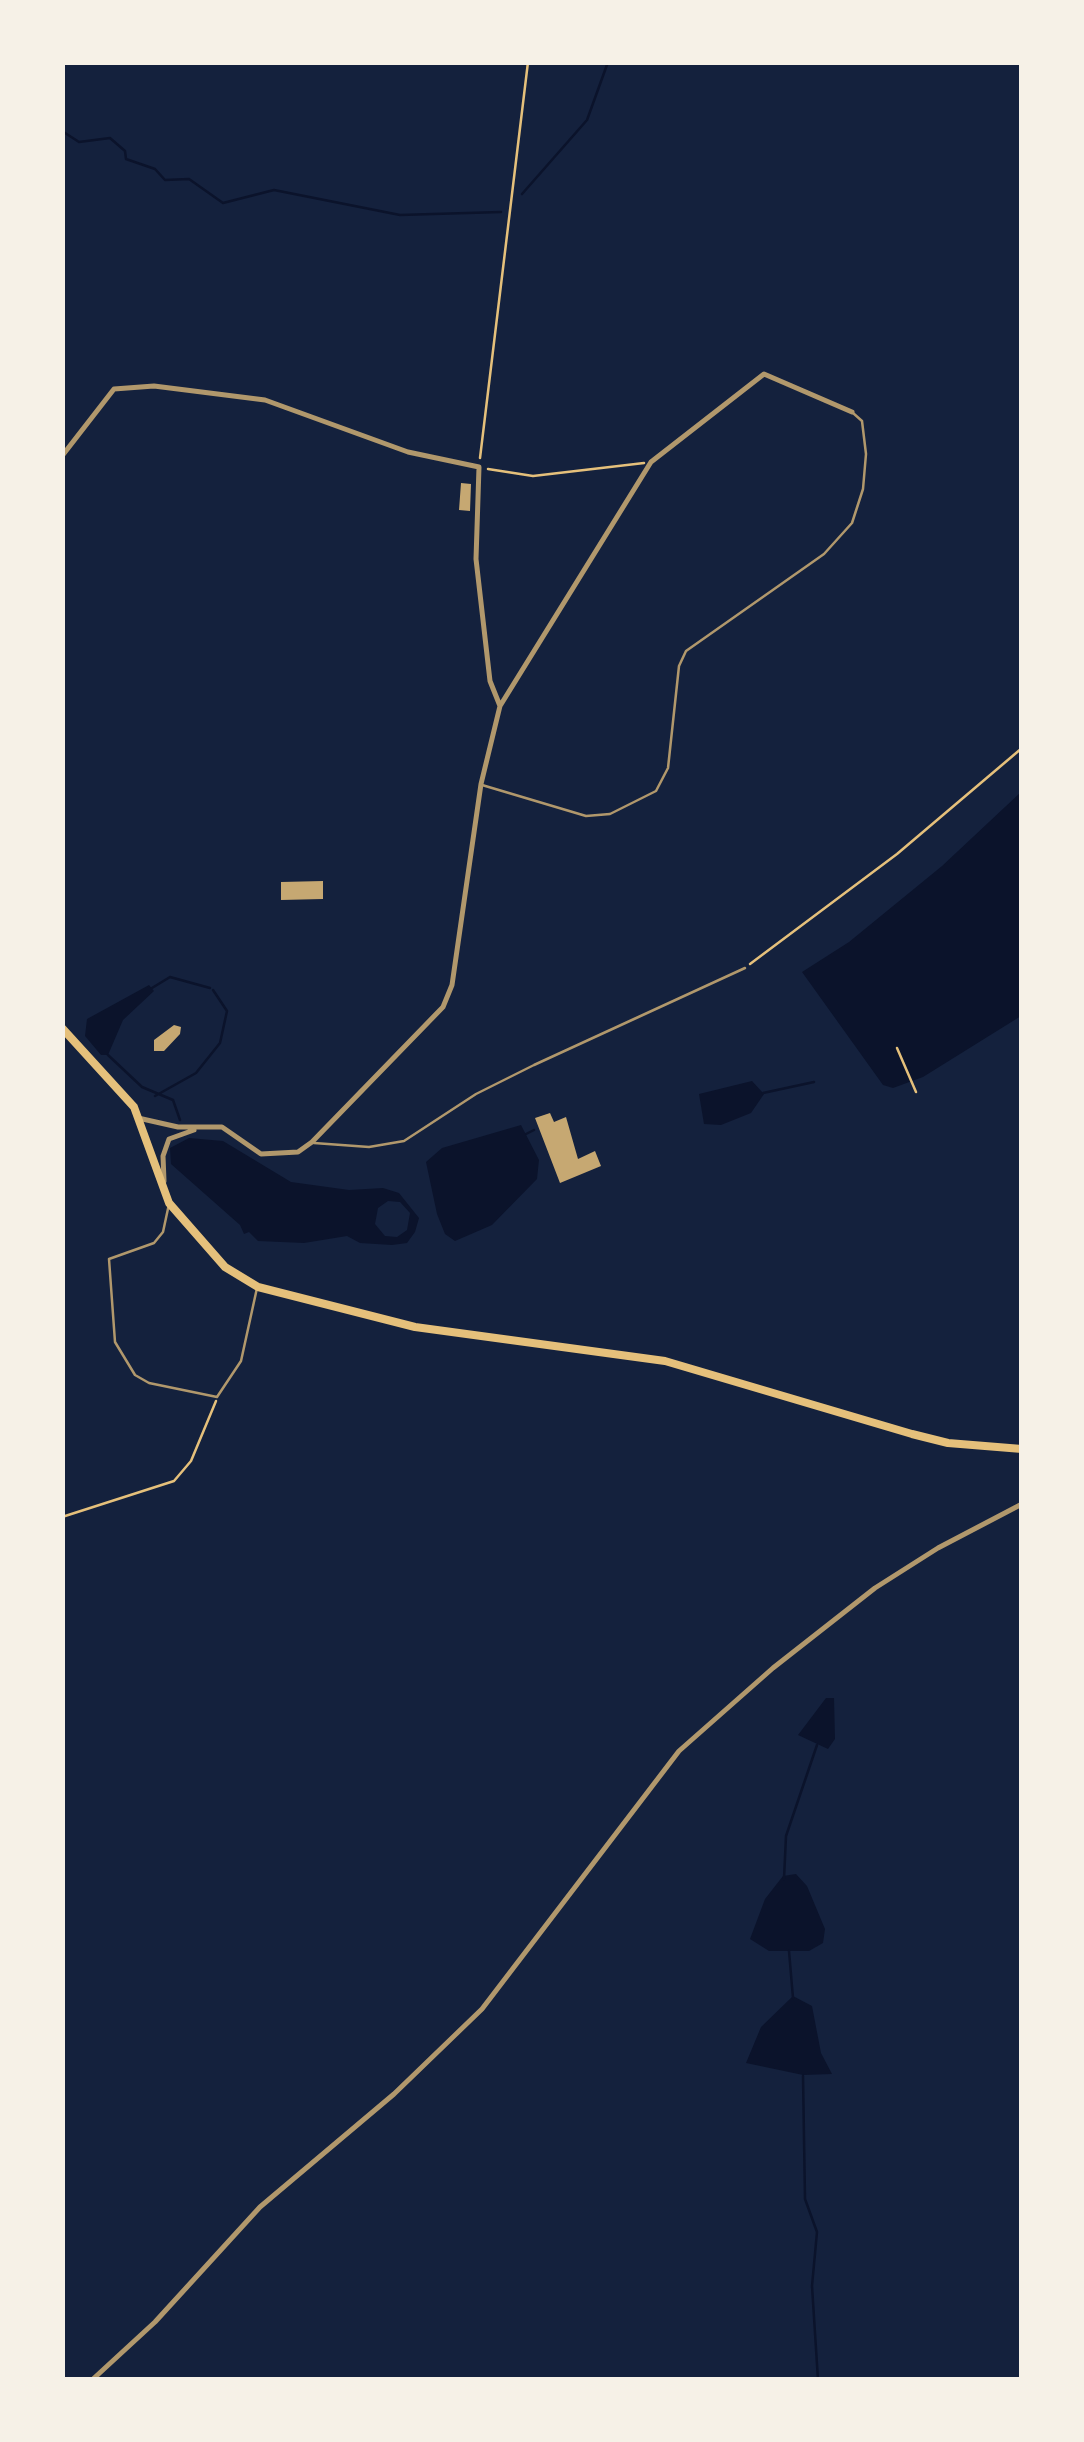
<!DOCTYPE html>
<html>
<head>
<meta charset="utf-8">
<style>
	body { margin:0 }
	#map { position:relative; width:1084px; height:2442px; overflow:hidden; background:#14213d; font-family:"Exo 2",sans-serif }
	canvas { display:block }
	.frame { position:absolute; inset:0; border:65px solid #f6f1e7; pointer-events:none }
</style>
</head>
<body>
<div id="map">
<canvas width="1084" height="2442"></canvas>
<div class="frame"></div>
</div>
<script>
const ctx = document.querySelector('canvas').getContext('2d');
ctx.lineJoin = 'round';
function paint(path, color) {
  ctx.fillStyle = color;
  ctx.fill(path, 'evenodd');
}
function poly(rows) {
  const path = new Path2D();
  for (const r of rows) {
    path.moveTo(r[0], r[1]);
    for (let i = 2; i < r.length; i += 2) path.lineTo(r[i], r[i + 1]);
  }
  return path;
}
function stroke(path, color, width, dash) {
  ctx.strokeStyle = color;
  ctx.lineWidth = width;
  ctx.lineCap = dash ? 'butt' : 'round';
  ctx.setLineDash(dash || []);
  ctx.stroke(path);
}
const water = poly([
	[1021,792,1021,1016,923,1077,893,1088,883,1085,802,972,849,942,942,866],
	[149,985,154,991,123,1020,108,1055,101,1055,85,1036,87,1019],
	[752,1081,764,1094,751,1113,721,1125,704,1124,699,1094],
	[521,1125,539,1160,537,1179,492,1225,455,1241,445,1234,437,1214,426,1162,442,1148],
	[189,1138,223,1141,291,1182,349,1190,383,1188,399,1193,419,1218,415,1232,407,1243,392,1245,360,1243,347,1236,304,1243,258,1241,249,1232,244,1234,240,1225,171,1164,170,1148],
	[388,1201,400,1202,410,1213,407,1230,397,1237,385,1236,375,1224,378,1208],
	[826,1698,834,1698,835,1739,828,1749,798,1735],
	[796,1874,807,1886,825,1929,823,1943,809,1951,769,1951,750,1939,765,1899,783,1876],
	[793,1996,812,2006,821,2053,832,2074,803,2075,746,2063,761,2027]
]);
const stream = poly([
	[62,131,79,142,110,138,125,151,126,159,155,169,165,180,189,179,223,203,274,190,400,215,501,212],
	[522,194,587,120,608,62],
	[152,988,170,977,210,988],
	[108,1055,142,1087,173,1100,180,1120],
	[763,1093,814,1082],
	[155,1096,196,1073,220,1043,227,1011,213,990],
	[526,1134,534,1130],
	[784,1879,786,1836,817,1745],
	[789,1951,793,1998],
	[803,2076,805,2199,817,2232,812,2286,818,2380]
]);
const building = poly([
	[461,483,471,484,470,511,459,510],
	[323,881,323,899,281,900,281,882],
	[174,1025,181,1027,180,1034,164,1051,154,1051,154,1040],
	[550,1113,554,1122,566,1117,578,1159,595,1151,601,1166,560,1183,535,1118]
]);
const path = poly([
	[480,458,528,62],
	[488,469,533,476,644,463],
	[750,964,897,854,1022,748],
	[897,1048,916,1092],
	[62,1517,174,1481,191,1461,216,1401]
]);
const service = poly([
	[482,785,586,816,610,814,656,791,668,768,679,666,686,651,824,554,852,523,863,489,866,454,862,421,853,413],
	[314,1143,369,1147,404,1141,476,1094,534,1065,745,968],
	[169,1204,163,1232,154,1243,109,1259,115,1342,135,1375,149,1383,217,1397,241,1361,257,1288]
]);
const minor = poly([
	[62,456,114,389,154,386,265,400,408,452,479,467,476,559,490,681,500,706,481,784,452,985,443,1007,312,1142,298,1152,261,1154,222,1127,178,1127,138,1118],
	[500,706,651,462,764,374,852,412],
	[164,1181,163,1156,169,1139,194,1130],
	[92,2380,155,2322,260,2207,394,2094,482,2009,679,1751,773,1668,875,1588,938,1548,1022,1504]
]);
const secondary = poly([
	[62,1028,134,1107,169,1203,225,1267,258,1287,415,1327,665,1361,912,1434,948,1443,1022,1449]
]);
paint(water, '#0b132b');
stroke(stream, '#0b132b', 2.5);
paint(building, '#c6a872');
stroke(path, '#e5c07b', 2.5);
stroke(service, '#b1986c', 2.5);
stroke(minor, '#b1986c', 5);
stroke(secondary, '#e5c07b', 8);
</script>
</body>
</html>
